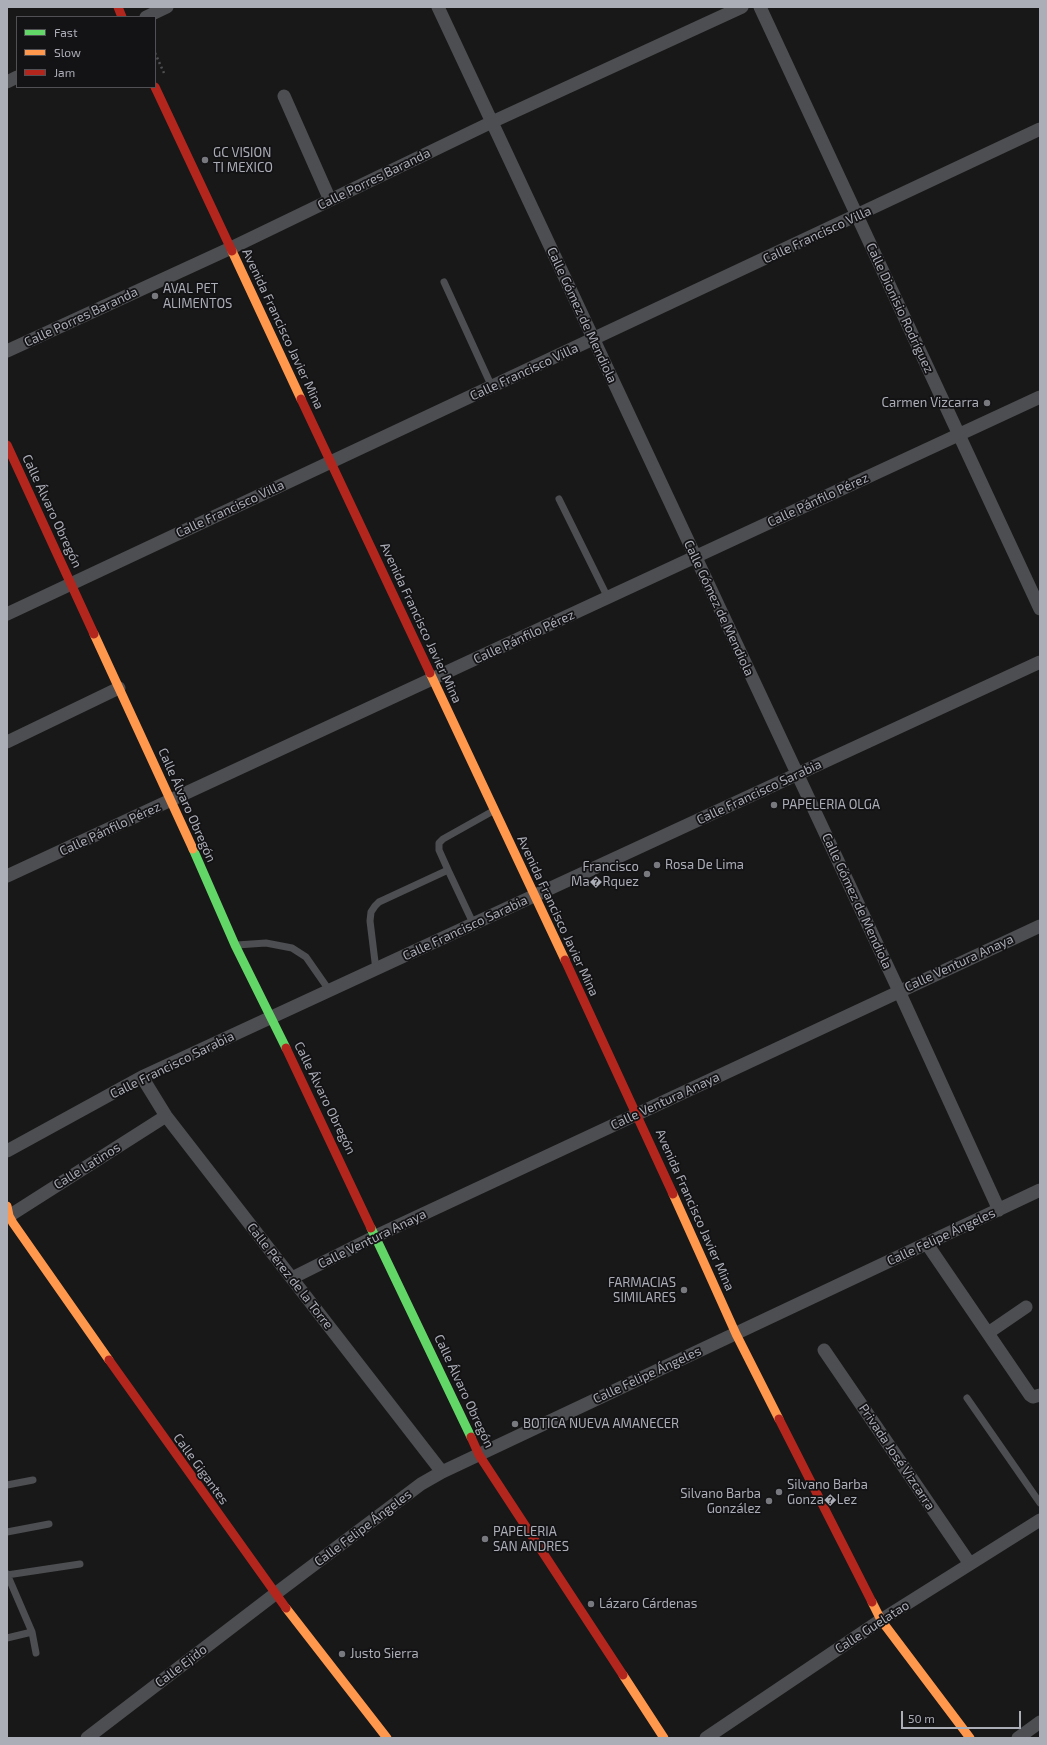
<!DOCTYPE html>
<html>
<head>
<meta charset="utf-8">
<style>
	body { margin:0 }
	#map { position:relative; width:1047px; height:1745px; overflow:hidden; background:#181818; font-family:"Exo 2",sans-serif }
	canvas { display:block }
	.frame { position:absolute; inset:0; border:8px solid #abadb7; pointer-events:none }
	.legend { position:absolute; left:16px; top:16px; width:140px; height:72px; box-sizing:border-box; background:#131214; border:1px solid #505055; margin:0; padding:5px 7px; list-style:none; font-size:12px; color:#abadb7 }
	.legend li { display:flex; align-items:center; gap:8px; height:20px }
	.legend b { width:20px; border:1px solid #505055 }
	.scale { position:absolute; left:901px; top:1711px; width:120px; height:18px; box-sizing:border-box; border:2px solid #abadb7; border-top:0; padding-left:5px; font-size:12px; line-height:14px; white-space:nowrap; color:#abadb7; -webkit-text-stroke:3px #131214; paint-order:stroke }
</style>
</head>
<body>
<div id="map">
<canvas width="1047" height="1745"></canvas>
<div class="frame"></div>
<ul class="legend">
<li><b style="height:5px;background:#63d668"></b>Fast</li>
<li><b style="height:5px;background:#ff974d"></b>Slow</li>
<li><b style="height:5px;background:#b3261e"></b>Jam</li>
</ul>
<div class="scale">50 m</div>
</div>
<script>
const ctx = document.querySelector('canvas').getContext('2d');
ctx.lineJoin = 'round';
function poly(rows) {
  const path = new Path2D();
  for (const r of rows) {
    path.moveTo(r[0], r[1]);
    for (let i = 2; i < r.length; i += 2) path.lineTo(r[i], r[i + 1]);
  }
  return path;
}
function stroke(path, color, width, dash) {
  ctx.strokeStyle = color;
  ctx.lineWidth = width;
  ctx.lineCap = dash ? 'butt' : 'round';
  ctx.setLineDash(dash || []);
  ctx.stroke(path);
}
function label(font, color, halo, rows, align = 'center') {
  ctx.font = font + ' "Exo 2",sans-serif';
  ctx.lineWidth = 3.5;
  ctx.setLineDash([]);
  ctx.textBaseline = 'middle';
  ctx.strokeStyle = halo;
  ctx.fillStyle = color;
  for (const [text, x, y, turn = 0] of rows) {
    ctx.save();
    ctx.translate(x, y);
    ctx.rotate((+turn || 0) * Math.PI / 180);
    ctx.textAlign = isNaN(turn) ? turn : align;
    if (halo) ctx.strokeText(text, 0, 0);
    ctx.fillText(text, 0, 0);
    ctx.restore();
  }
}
const path = poly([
	[155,53,164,73]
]);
const lane = poly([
	[444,282,492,387],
	[559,499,608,598],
	[448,870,473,923],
	[237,945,266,943,292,948,306,957,329,990],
	[376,970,370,921,371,912,375,906,379,902,448,870,439,850,439,843,443,839,493,811],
	[967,1398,1040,1503],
	[7,1485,33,1480],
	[7,1532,49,1524],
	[7,1574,32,1632,36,1653],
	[7,1575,80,1564],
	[7,1638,32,1632]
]);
const street = poly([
	[438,7,899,991,999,1210],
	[760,7,1040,609],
	[146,17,167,7],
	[7,82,17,77],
	[284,96,330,200],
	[7,351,231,248,492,122,742,7],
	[7,614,1040,129],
	[7,742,119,688],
	[7,876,1040,397],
	[142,1077,166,1116,442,1472],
	[7,1151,142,1077,1040,662],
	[9,1216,166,1116],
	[927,1244,1030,1395,1033,1397,1040,1395],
	[292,1278,376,1236,1040,926],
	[988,1333,1026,1307],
	[824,1350,970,1564],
	[87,1738,275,1594,421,1484,442,1472,1040,1190],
	[706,1738,881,1620,1040,1520],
	[1018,1738,1040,1722]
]);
const fast = poly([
	[193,849,235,945,286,1048],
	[371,1228,471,1437]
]);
const slow = poly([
	[232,251,301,399],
	[94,634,193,849],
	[430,673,565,960],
	[673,1194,736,1334,779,1419],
	[7,1206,9,1216,13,1223,109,1360],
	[872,1602,881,1620,970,1738],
	[286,1608,387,1738],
	[623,1675,664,1738]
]);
const jam = poly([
	[118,7,122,17],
	[155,87,232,251],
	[301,399,430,673],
	[7,445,94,634],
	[565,960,673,1194],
	[286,1048,371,1228],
	[109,1360,286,1608],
	[779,1419,872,1602],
	[471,1437,479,1455,623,1675]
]);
const markers = [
	[205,160,4,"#78797f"],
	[155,296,4,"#78797f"],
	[987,403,4,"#78797f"],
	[774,805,4,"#78797f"],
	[657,865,4,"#78797f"],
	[647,874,4,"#78797f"],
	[684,1290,4,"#78797f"],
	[515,1424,4,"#78797f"],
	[779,1492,4,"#78797f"],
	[769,1501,4,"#78797f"],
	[485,1539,4,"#78797f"],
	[591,1604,4,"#78797f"],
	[342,1654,4,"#78797f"]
];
const poiNames = [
	["GC VISION",213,153],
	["TI MEXICO",213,168],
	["AVAL PET",163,289],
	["ALIMENTOS",163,304],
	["Carmen Vizcarra",979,403,"right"],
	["PAPELERIA OLGA",782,805],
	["Rosa De Lima",665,865],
	["Francisco",639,867,"right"],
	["Ma�Rquez",639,882,"right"],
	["FARMACIAS",676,1283,"right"],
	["SIMILARES",676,1298,"right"],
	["BOTICA NUEVA AMANECER",523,1424],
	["Silvano Barba",787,1485],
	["Gonza�Lez",787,1500],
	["Silvano Barba",761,1494,"right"],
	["González",761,1509,"right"],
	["PAPELERIA",493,1532],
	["SAN ANDRES",493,1547],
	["Lázaro Cárdenas",599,1604],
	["Justo Sierra",350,1654]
];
const streetNames = [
	["Calle Porres Baranda",374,179,-26],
	["Calle Francisco Villa",817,235,-25],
	["Calle Dionisio Rodríguez",900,308,65],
	["Calle Gómez de Mendiola",582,315,65],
	["Calle Porres Baranda",81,317,-25],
	["Avenida Francisco Javier Mina",283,329,65],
	["Calle Francisco Villa",524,372,-25],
	["Calle Pánfilo Pérez",818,500,-25],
	["Calle Francisco Villa",230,509,-25],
	["Calle Álvaro Obregón",52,511,65],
	["Calle Gómez de Mendiola",719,608,65],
	["Avenida Francisco Javier Mina",421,623,65],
	["Calle Pánfilo Pérez",524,637,-25],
	["Calle Francisco Sarabia",759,792,-25],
	["Calle Álvaro Obregón",187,805,66],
	["Calle Pánfilo Pérez",110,829,-25],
	["Calle Gómez de Mendiola",857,901,65],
	["Avenida Francisco Javier Mina",558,916,65],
	["Calle Francisco Sarabia",465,928,-25],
	["Calle Ventura Anaya",959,963,-25],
	["Calle Francisco Sarabia",172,1065,-26],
	["Calle Álvaro Obregón",325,1098,64],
	["Calle Ventura Anaya",665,1101,-25],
	["Calle Latinos",87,1166,-32],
	["Avenida Francisco Javier Mina",695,1210,66],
	["Calle Felipe Ángeles",941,1237,-25],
	["Calle Ventura Anaya",372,1239,-26],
	["Calle Pérez de la Torre",290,1276,52],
	["Calle Felipe Ángeles",647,1375,-25],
	["Calle Álvaro Obregón",464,1391,65],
	["Privada José Vizcarra",897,1457,56],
	["Calle Gigantes",201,1469,54],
	["Calle Felipe Ángeles",363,1528,-37],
	["Calle Guelatao",872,1627,-33],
	["Calle Ejido",181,1666,-37]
];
stroke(path, '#4e4f52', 2.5, [2, 3]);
stroke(lane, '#4d4e51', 7);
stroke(street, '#4d4e51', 13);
stroke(fast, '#63d668', 9);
stroke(slow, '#ff974d', 9);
stroke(jam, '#b3261e', 9);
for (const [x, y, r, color] of markers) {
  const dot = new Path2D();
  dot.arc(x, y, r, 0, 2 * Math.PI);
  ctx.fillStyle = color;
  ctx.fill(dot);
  stroke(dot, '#131214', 1.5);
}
label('13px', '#abadb7', '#131214', poiNames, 'left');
label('13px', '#abadb7', '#131214', streetNames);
</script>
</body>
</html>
